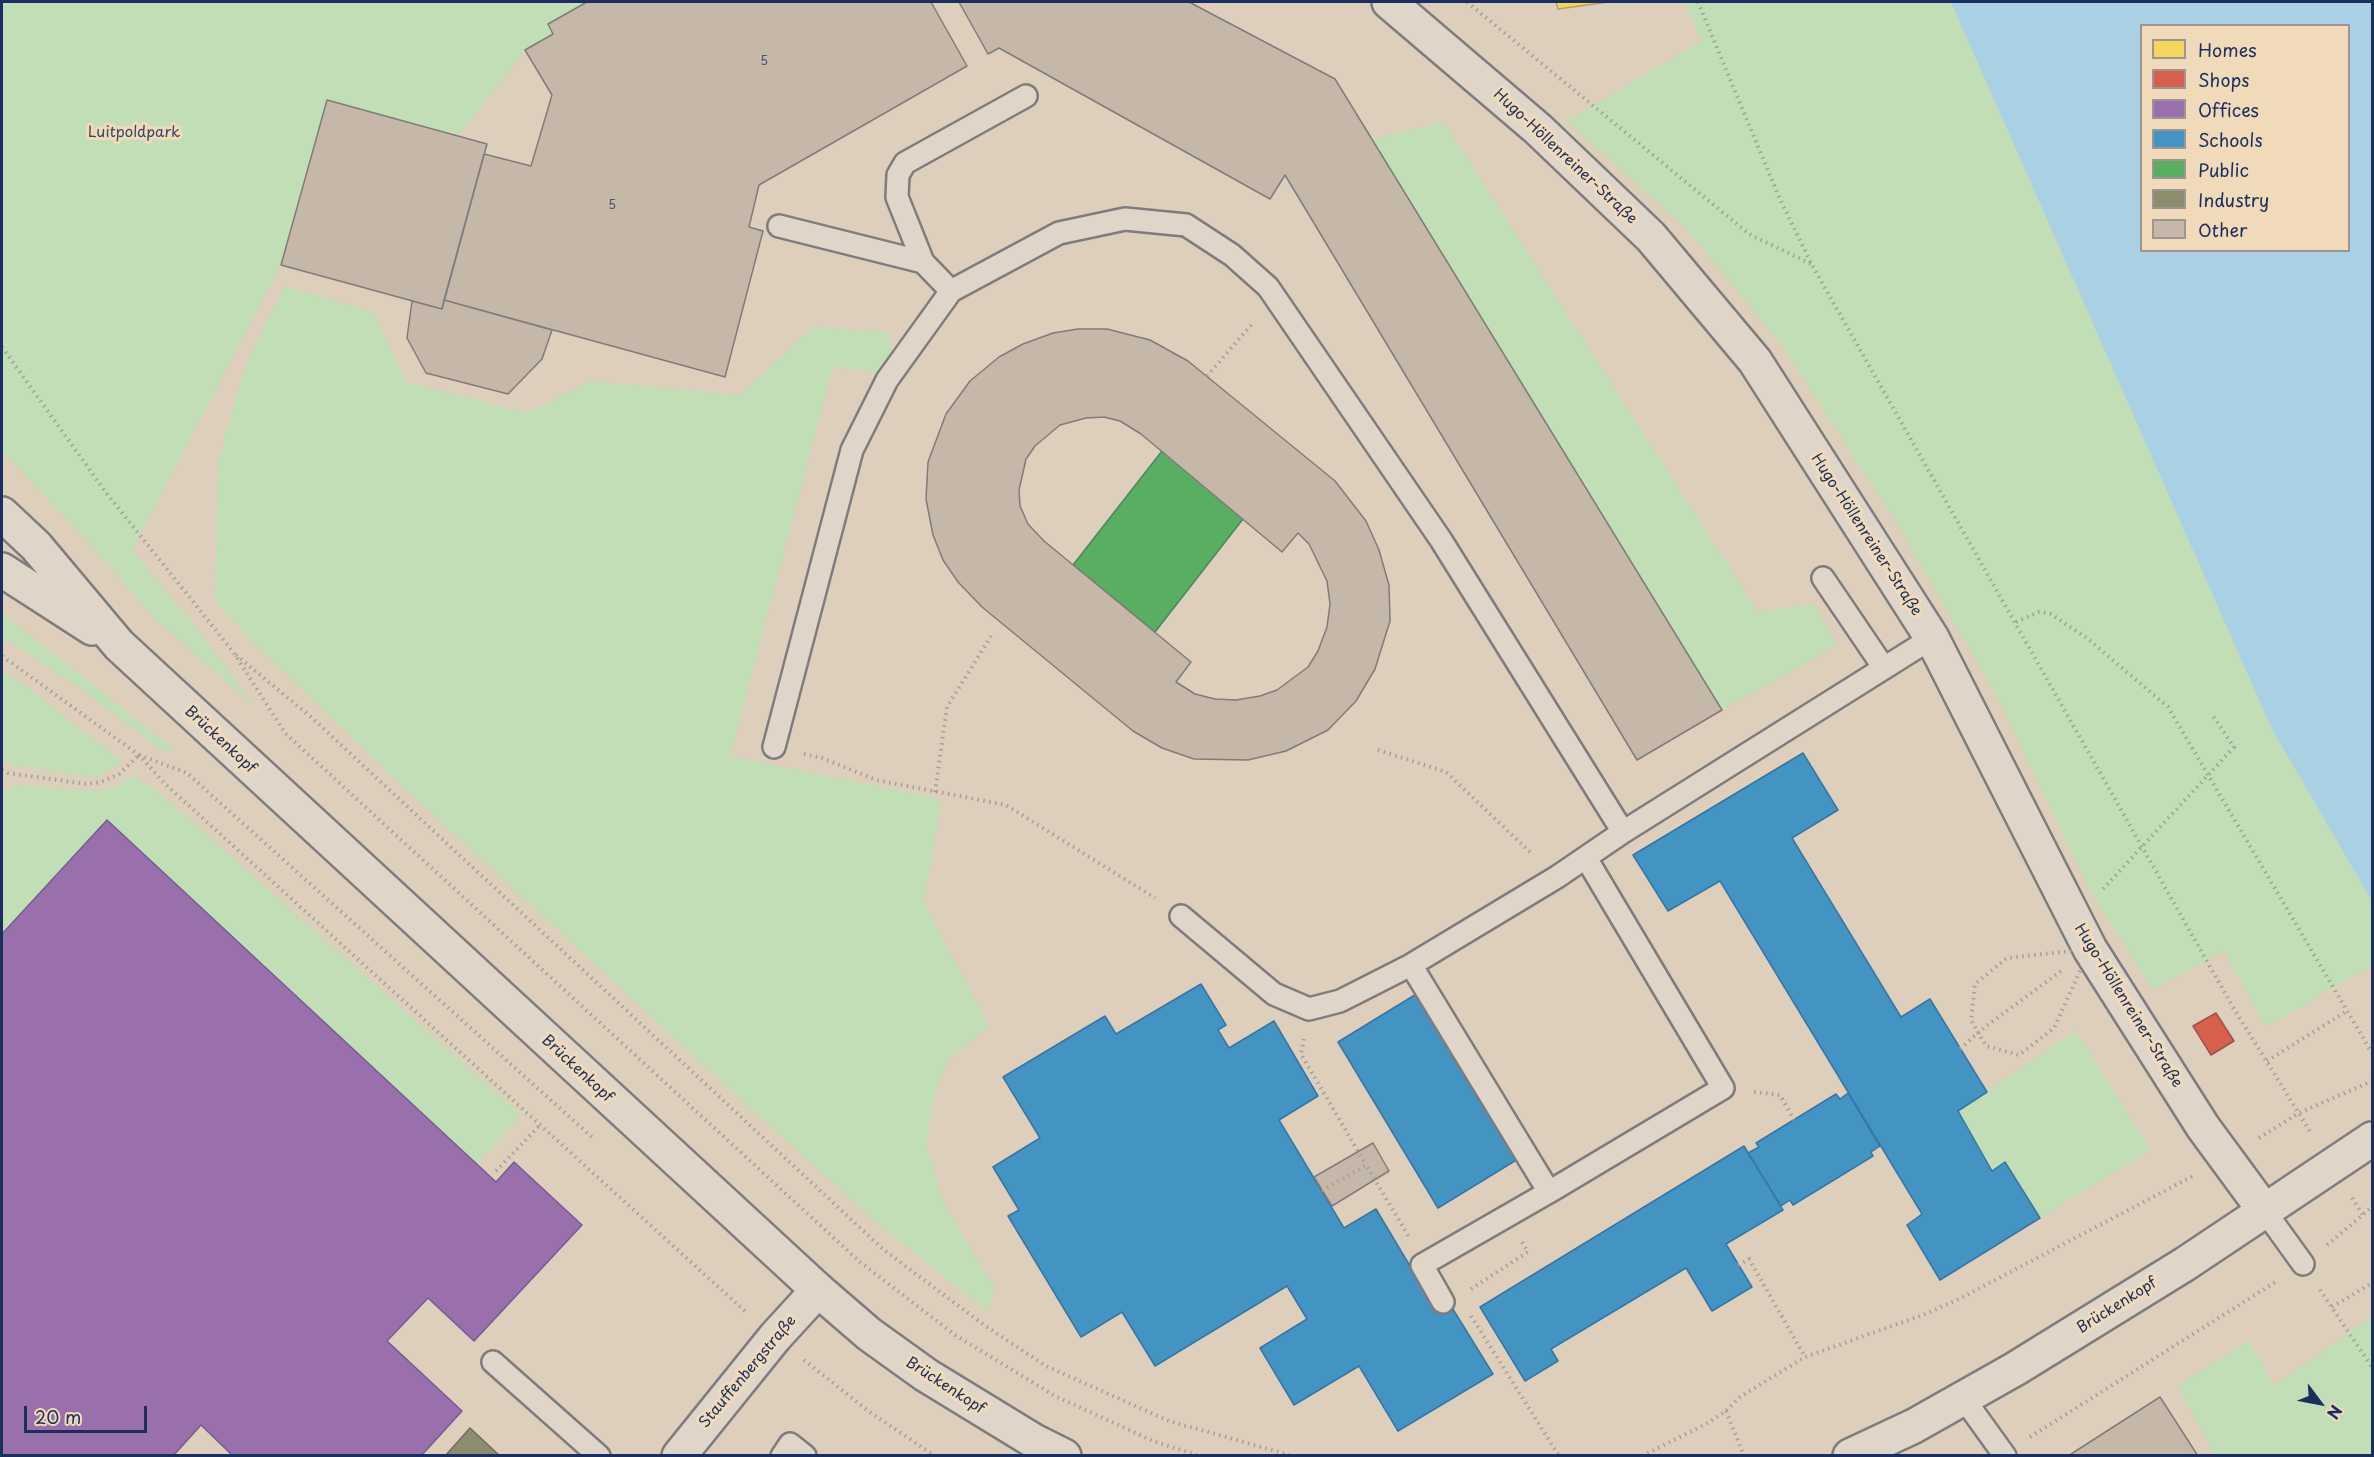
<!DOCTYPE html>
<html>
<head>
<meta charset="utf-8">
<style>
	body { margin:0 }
	#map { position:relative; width:2374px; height:1457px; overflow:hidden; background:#ddcfbc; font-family:"Playpen Sans",sans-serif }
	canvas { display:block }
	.frame { position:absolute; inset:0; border:3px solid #1b2f5e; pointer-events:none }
	.legend { position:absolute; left:2140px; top:24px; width:210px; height:228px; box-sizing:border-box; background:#f1dab9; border:2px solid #9b9695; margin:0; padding:8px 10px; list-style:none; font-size:18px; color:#1b2f5e }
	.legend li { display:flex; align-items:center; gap:12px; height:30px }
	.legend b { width:30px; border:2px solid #9b9695 }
	.north { position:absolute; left:2290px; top:1373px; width:60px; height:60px; -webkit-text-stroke:4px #f1dab9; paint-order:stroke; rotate:122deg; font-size:16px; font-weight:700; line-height:24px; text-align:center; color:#1b2f5e }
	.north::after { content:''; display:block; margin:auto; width:21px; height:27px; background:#1b2f5e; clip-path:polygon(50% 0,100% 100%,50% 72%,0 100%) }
	.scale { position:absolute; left:24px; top:1406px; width:123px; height:27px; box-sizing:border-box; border:3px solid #1b2f5e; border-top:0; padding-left:8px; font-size:18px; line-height:21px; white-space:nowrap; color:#1b2f5e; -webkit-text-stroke:4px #f1dab9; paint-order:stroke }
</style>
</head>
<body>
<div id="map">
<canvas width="2374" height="1457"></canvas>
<div class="frame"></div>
<ul class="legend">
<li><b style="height:16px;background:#f6d55c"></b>Homes</li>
<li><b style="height:16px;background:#d6604d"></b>Shops</li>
<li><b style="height:16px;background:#9970ab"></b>Offices</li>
<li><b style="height:16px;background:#4393c3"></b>Schools</li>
<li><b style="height:16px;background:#5aae61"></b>Public</li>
<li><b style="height:16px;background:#8c8c6e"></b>Industry</li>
<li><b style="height:16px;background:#c6b8a9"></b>Other</li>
</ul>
<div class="north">N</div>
<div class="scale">20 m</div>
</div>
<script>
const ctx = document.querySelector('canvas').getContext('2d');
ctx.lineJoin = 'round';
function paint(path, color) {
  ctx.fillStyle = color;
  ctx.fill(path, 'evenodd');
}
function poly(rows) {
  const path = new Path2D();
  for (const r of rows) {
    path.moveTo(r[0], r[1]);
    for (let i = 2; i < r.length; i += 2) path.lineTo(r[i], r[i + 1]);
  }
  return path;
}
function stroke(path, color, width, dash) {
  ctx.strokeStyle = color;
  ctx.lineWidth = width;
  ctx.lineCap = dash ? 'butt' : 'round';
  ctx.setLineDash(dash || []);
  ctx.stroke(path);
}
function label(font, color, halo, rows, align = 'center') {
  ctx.font = font + ' "Playpen Sans",sans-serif';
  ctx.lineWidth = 6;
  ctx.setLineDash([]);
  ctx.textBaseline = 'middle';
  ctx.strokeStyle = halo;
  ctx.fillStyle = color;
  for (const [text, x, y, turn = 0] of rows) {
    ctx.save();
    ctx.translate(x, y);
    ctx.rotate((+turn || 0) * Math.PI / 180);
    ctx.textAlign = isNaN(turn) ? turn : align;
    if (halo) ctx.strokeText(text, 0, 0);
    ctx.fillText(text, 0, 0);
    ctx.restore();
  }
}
const green = poly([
	[2,2,587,2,548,24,553,34,525,50,458,136,327,101,281,265,132,550,194,624,255,707,152,616,119,576,2,450],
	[1685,2,1951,2,2272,729,2372,901,2372,965,2266,1027,2224,951,2153,990,2089,889,1998,698,1893,517,1781,344,1687,229,1567,121,1701,41],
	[1444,122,1758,612,1813,603,1837,645,1722,710,1372,139],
	[284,286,373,312,406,382,527,413,590,381,740,395,813,327,888,332,892,356,879,373,833,366,730,756,942,799,924,902,989,1026,948,1060,935,1093,926,1142,943,1202,995,1289,988,1311,883,1228,736,1095,399,783,246,635,215,601,218,461,246,364],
	[2,613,54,654,175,750,164,752,81,689,2,636],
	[2,671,16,679,123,762,97,778,9,764,2,760],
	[134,776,162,795,521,1115,477,1164,107,820,2,934,2,794,16,785,101,791,119,785],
	[2076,1030,2150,1150,2040,1218,2005,1163,1992,1171,1958,1111],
	[2372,1316,2372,1455,2214,1455,2178,1386,2249,1340,2274,1386]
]);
const water = poly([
	[1951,2,2372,2,2372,901,2272,729],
	[2142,26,2348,26,2348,250,2142,250]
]);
const homes = poly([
	[1556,2,1609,2,1558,9,1556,2]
]);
const shops = poly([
	[2216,1013,2234,1041,2211,1055,2193,1026,2216,1013]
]);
const offices = poly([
	[107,820,496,1182,514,1162,582,1225,474,1341,428,1298,387,1341,462,1411,421,1456,233,1456,201,1425,173,1456,2,1456,2,934,107,820]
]);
const schools = poly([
	[1803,753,1838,810,1792,838,1901,1017,1930,999,1987,1092,1958,1111,1992,1171,2005,1162,2040,1218,1940,1280,1907,1225,1922,1214,1720,881,1668,911,1633,855,1803,753],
	[1201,984,1226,1025,1218,1030,1229,1048,1274,1021,1318,1096,1279,1120,1344,1228,1376,1209,1438,1313,1451,1306,1493,1374,1398,1431,1359,1366,1294,1405,1260,1348,1307,1319,1287,1286,1155,1366,1122,1312,1081,1337,1008,1216,1019,1210,993,1167,1040,1138,1003,1077,1105,1016,1116,1034,1201,984],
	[1418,993,1518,1159,1438,1208,1338,1042,1418,993],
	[1848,1093,1880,1146,1871,1152,1873,1156,1793,1205,1790,1200,1781,1206,1748,1153,1759,1147,1756,1143,1836,1094,1840,1099,1848,1093],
	[1744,1146,1783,1210,1726,1244,1752,1287,1712,1311,1686,1268,1551,1349,1558,1361,1525,1381,1480,1307,1744,1146]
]);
const public = poly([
	[1162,451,1243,519,1155,632,1073,565,1162,451]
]);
const industry = poly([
	[470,1428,500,1456,445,1456,470,1428]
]);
const building = poly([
	[587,2,931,2,967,66,759,185,749,227,763,231,725,377,444,300,484,154,531,166,552,95,525,50,553,34,548,24,587,2],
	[959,2,1189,2,1335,79,1722,710,1637,760,1285,175,1270,199,999,48,988,54,959,2],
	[327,100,487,144,442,309,281,265,327,100],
	[444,300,552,330,542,359,508,394,426,373,407,338,412,301,442,309,444,300],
	[1078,329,1107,329,1150,340,1188,361,1335,481,1366,521,1379,550,1389,585,1390,621,1375,669,1356,701,1328,730,1286,751,1248,760,1194,759,1162,748,1133,731,982,607,958,582,943,560,933,535,926,499,928,462,946,414,970,381,999,357,1023,344,1053,333,1078,329],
	[1104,417,1120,421,1141,434,1282,552,1298,533,1309,544,1327,581,1330,604,1327,627,1318,651,1308,667,1277,690,1260,696,1236,700,1215,699,1195,694,1176,682,1191,662,1044,541,1028,524,1020,506,1019,490,1026,459,1035,446,1060,425,1086,418,1104,417],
	[1373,1143,1389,1171,1332,1206,1314,1177,1373,1143],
	[2160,1397,2198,1456,2068,1456,2160,1397]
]);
const path = poly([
	[1467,2,1749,234,1811,264],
	[1698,2,1779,197,1812,265,2234,1009,2311,1133],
	[2,347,107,494,234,653,285,733,860,1262,955,1335,1055,1396,1153,1441,1200,1456],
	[1207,376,1253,323],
	[2016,622,2039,612,2051,614,2088,639,2168,707,2372,1053],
	[236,655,311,717,884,1250,984,1325,1046,1366,1169,1421,1293,1456],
	[2,656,139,755,164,783,747,1313],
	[1378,750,1446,772,1532,854],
	[804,754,822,758,876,780,1006,805,1155,898],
	[139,755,187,773,594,1139],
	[2,770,8,773,87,784,101,782,119,774,139,755],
	[935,792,947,707,991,636],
	[2103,889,2234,747,2213,716],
	[2090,949,2054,1028,2019,1055,1986,1046,1971,1020,1975,984,2007,958,2090,949],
	[1304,1039,1301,1054,1366,1165],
	[1960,1049,1985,1027,2061,971],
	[2267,1061,2347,1011],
	[1754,1092,1780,1095,1794,1120],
	[2259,1138,2299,1113,2372,1081],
	[496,1171,540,1125],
	[1322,1191,1366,1165,1409,1237],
	[2352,1198,2363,1215],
	[2327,1245,2372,1207],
	[1738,1265,1749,1259,1805,1357],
	[1471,1289,1528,1252,1522,1242],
	[2320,1290,2372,1367],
	[2332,1307,2372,1283],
	[1471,1316,1559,1456],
	[804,1360,871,1413,935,1456],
	[1726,1411,1744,1456],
	[2030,1437,2277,1281],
	[1642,1456,1706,1424,1726,1411,1740,1397,1805,1357,1923,1315,1959,1299,2193,1176]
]);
const service = poly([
	[779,226,923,262,951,291,1059,233,1125,219,1186,225,1232,255,1268,287,1441,540,1623,832],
	[923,262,897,197,898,175,905,163,1026,96],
	[1823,578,1884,668],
	[774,747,852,450,887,380,951,291],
	[1181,916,1274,994,1309,1009,1340,1001,1411,965,1557,877,1623,832,1932,638],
	[1411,965,1549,1192,1723,1088,1586,858],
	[2264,1210,2303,1264],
	[1443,1302,1422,1265,1549,1192],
	[493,1362,599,1456],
	[1964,1399,2005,1456],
	[782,1456,790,1444,805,1456]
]);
const minor = poly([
	[1389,2,1538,129,1651,237,1755,361,1932,638,2090,949,2203,1127,2264,1210],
	[679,1456,775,1337,818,1290]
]);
const tertiary = poly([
	[2,514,36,546,119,645,818,1290,869,1334,926,1375,1034,1441,1064,1456],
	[2,570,92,628],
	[1850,1456,1914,1426,2015,1369,2185,1264,2372,1139]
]);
const numberNames = [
	["5",764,62],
	["5",612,206]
];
const parkNames = [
	["Luitpoldpark",134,133]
];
const streetNames = [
	["Hugo-Höllenreiner-Straße",1565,157,43],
	["Hugo-Höllenreiner-Straße",1866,535,57],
	["Brückenkopf",220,740,43],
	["Hugo-Höllenreiner-Straße",2128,1006,58],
	["Brückenkopf",577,1069,43],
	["Brückenkopf",2117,1306,-32],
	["Stauffenbergstraße",748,1372,-50],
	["Brückenkopf",945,1386,33]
];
paint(green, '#c2deb6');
paint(water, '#a9d0e3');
paint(homes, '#f6d55c');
stroke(homes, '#b4a35d', 1.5);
paint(shops, '#d6604d');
stroke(shops, '#9e5152', 1.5);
paint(offices, '#9970ab');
stroke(offices, '#735c94', 1.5);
paint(schools, '#4393c3');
stroke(schools, '#3775a5', 1.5);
paint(public, '#5aae61');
stroke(public, '#478860', 1.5);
paint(industry, '#8c8c6e');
stroke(industry, '#6a7069', 1.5);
paint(building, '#c6b8a9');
stroke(building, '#7e7c7c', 1.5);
stroke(service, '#7e7c7c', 26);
stroke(minor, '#7e7c7c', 38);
stroke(tertiary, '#7e7c7c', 38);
stroke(path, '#a39f9d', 4, [1.5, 4.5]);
stroke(service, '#dfd6c9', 21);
stroke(minor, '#dfd6c9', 33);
stroke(tertiary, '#dfd6c9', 33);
label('12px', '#465271', null, numberNames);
label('15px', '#314b6a', '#f1dab9', parkNames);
label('15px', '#1b2f5e', '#f1dab9', streetNames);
</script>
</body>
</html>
